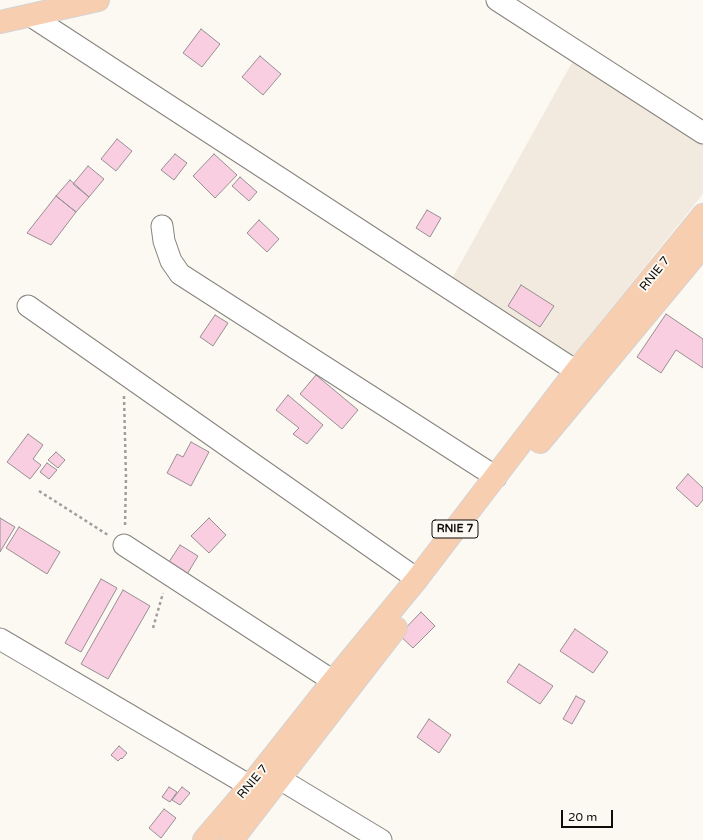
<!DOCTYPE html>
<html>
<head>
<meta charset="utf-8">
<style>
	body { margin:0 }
	#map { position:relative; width:703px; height:840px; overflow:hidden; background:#fcf8f2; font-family:"Varela Round",sans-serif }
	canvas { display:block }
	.scale { position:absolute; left:561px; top:810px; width:52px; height:18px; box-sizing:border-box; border:2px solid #0e0d0b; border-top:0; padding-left:5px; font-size:12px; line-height:14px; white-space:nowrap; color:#0e0d0b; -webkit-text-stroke:3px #fcf8f2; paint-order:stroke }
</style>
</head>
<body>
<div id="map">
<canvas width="703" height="840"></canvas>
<div class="scale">20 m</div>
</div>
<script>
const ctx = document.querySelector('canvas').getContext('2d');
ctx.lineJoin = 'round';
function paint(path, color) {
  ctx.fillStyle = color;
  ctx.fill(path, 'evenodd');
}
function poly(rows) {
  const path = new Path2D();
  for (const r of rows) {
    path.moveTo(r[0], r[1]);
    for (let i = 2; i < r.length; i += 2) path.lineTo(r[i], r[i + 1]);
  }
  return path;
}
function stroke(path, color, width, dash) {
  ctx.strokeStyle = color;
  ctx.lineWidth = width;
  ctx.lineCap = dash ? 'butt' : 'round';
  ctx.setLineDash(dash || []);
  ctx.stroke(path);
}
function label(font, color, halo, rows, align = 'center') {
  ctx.font = font + ' "Varela Round",sans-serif';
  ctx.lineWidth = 4;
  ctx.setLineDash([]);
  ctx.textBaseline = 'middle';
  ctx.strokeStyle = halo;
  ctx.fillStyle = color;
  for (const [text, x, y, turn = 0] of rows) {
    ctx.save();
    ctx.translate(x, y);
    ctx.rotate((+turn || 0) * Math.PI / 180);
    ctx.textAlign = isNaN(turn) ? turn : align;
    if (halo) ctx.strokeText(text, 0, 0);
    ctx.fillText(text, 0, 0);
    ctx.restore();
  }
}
const built = poly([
	[574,59,703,143,703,194,573,356,453,277]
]);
const building = poly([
	[201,29,220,44,202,67,183,53,201,29],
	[260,56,281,74,263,95,242,77,260,56],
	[117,139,132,151,116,171,101,159,117,139],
	[175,154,187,163,174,180,161,170,175,154],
	[214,154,237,175,215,198,193,176,214,154],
	[88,166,104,179,89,197,73,184,88,166],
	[240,177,257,192,249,201,232,186,240,177],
	[70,180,89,197,76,212,56,196,70,180],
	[56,196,76,212,51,245,27,233,56,196],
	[427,210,441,218,430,237,416,228,427,210],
	[259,220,279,239,267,252,247,233,259,220],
	[521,285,554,306,540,327,508,306,521,285],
	[666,314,703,339,703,368,676,350,661,373,637,357,666,314],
	[215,315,228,323,213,346,200,337,215,315],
	[316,375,358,410,342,429,300,394,316,375],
	[288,395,323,425,307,444,293,434,299,428,276,410,288,395],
	[28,434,43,445,33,459,41,465,30,479,7,462,28,434],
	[191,442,209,452,191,486,167,473,177,454,183,457,191,442],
	[56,452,65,460,58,468,48,460,56,452],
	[47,463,57,470,49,479,40,472,47,463],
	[688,474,703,488,703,500,697,507,676,488,688,474],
	[0,518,15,527,0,552,0,518],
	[209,518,226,535,209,553,191,536,209,518],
	[19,527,60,552,47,574,6,548,19,527],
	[180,545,198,556,186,576,167,565,180,545],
	[101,579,117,588,81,652,65,643,101,579],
	[123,590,150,606,108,679,81,664,123,590],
	[421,612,435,626,413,648,399,635,421,612],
	[575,629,608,652,593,673,560,651,575,629],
	[519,664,553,686,540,704,507,682,519,664],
	[576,696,585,701,572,724,563,719,576,696],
	[429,719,451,735,439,753,417,737,429,719],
	[119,746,127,753,122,759,121,758,118,761,111,755,119,746],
	[169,787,177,792,170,802,162,797,169,787],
	[182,787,190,793,180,805,172,800,182,787],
	[164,809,176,818,161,838,149,828,164,809]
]);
const path = poly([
	[124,396,126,477,125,527],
	[39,491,108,535],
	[153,628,163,593]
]);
const street = poly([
	[497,0,703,133],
	[31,16,576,371],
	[162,226,164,241,171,261,180,274,496,477],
	[28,306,417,579],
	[124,545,333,681],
	[0,639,250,786],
	[265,770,381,840]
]);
const primary = poly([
	[0,22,98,0],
	[540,442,703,246],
	[204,840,250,786,333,681,417,579,576,371,703,215],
	[232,840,396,628]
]);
const shields = [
	[455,529,46]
];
const shieldNames = [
	["RNIE 7",455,529]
];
const streetNames = [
	["RNIE 7",655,274,-51],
	["RNIE 7",253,782,-50]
];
paint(built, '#f2eade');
paint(building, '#f9cee1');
stroke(building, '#968f92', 1);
stroke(street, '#87837e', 23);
stroke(primary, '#d4d3d3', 24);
stroke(path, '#a19e9a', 2.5, [3, 3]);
stroke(street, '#fff', 21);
stroke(primary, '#f8ceb0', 22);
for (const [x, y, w] of shields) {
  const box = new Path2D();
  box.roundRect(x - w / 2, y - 9, w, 18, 3);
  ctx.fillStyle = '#fcf8f2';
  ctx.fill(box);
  stroke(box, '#0e0d0b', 1);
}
label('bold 11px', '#0e0d0b', null, shieldNames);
label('12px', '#0e0d0b', '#fcf8f2', streetNames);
</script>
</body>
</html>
